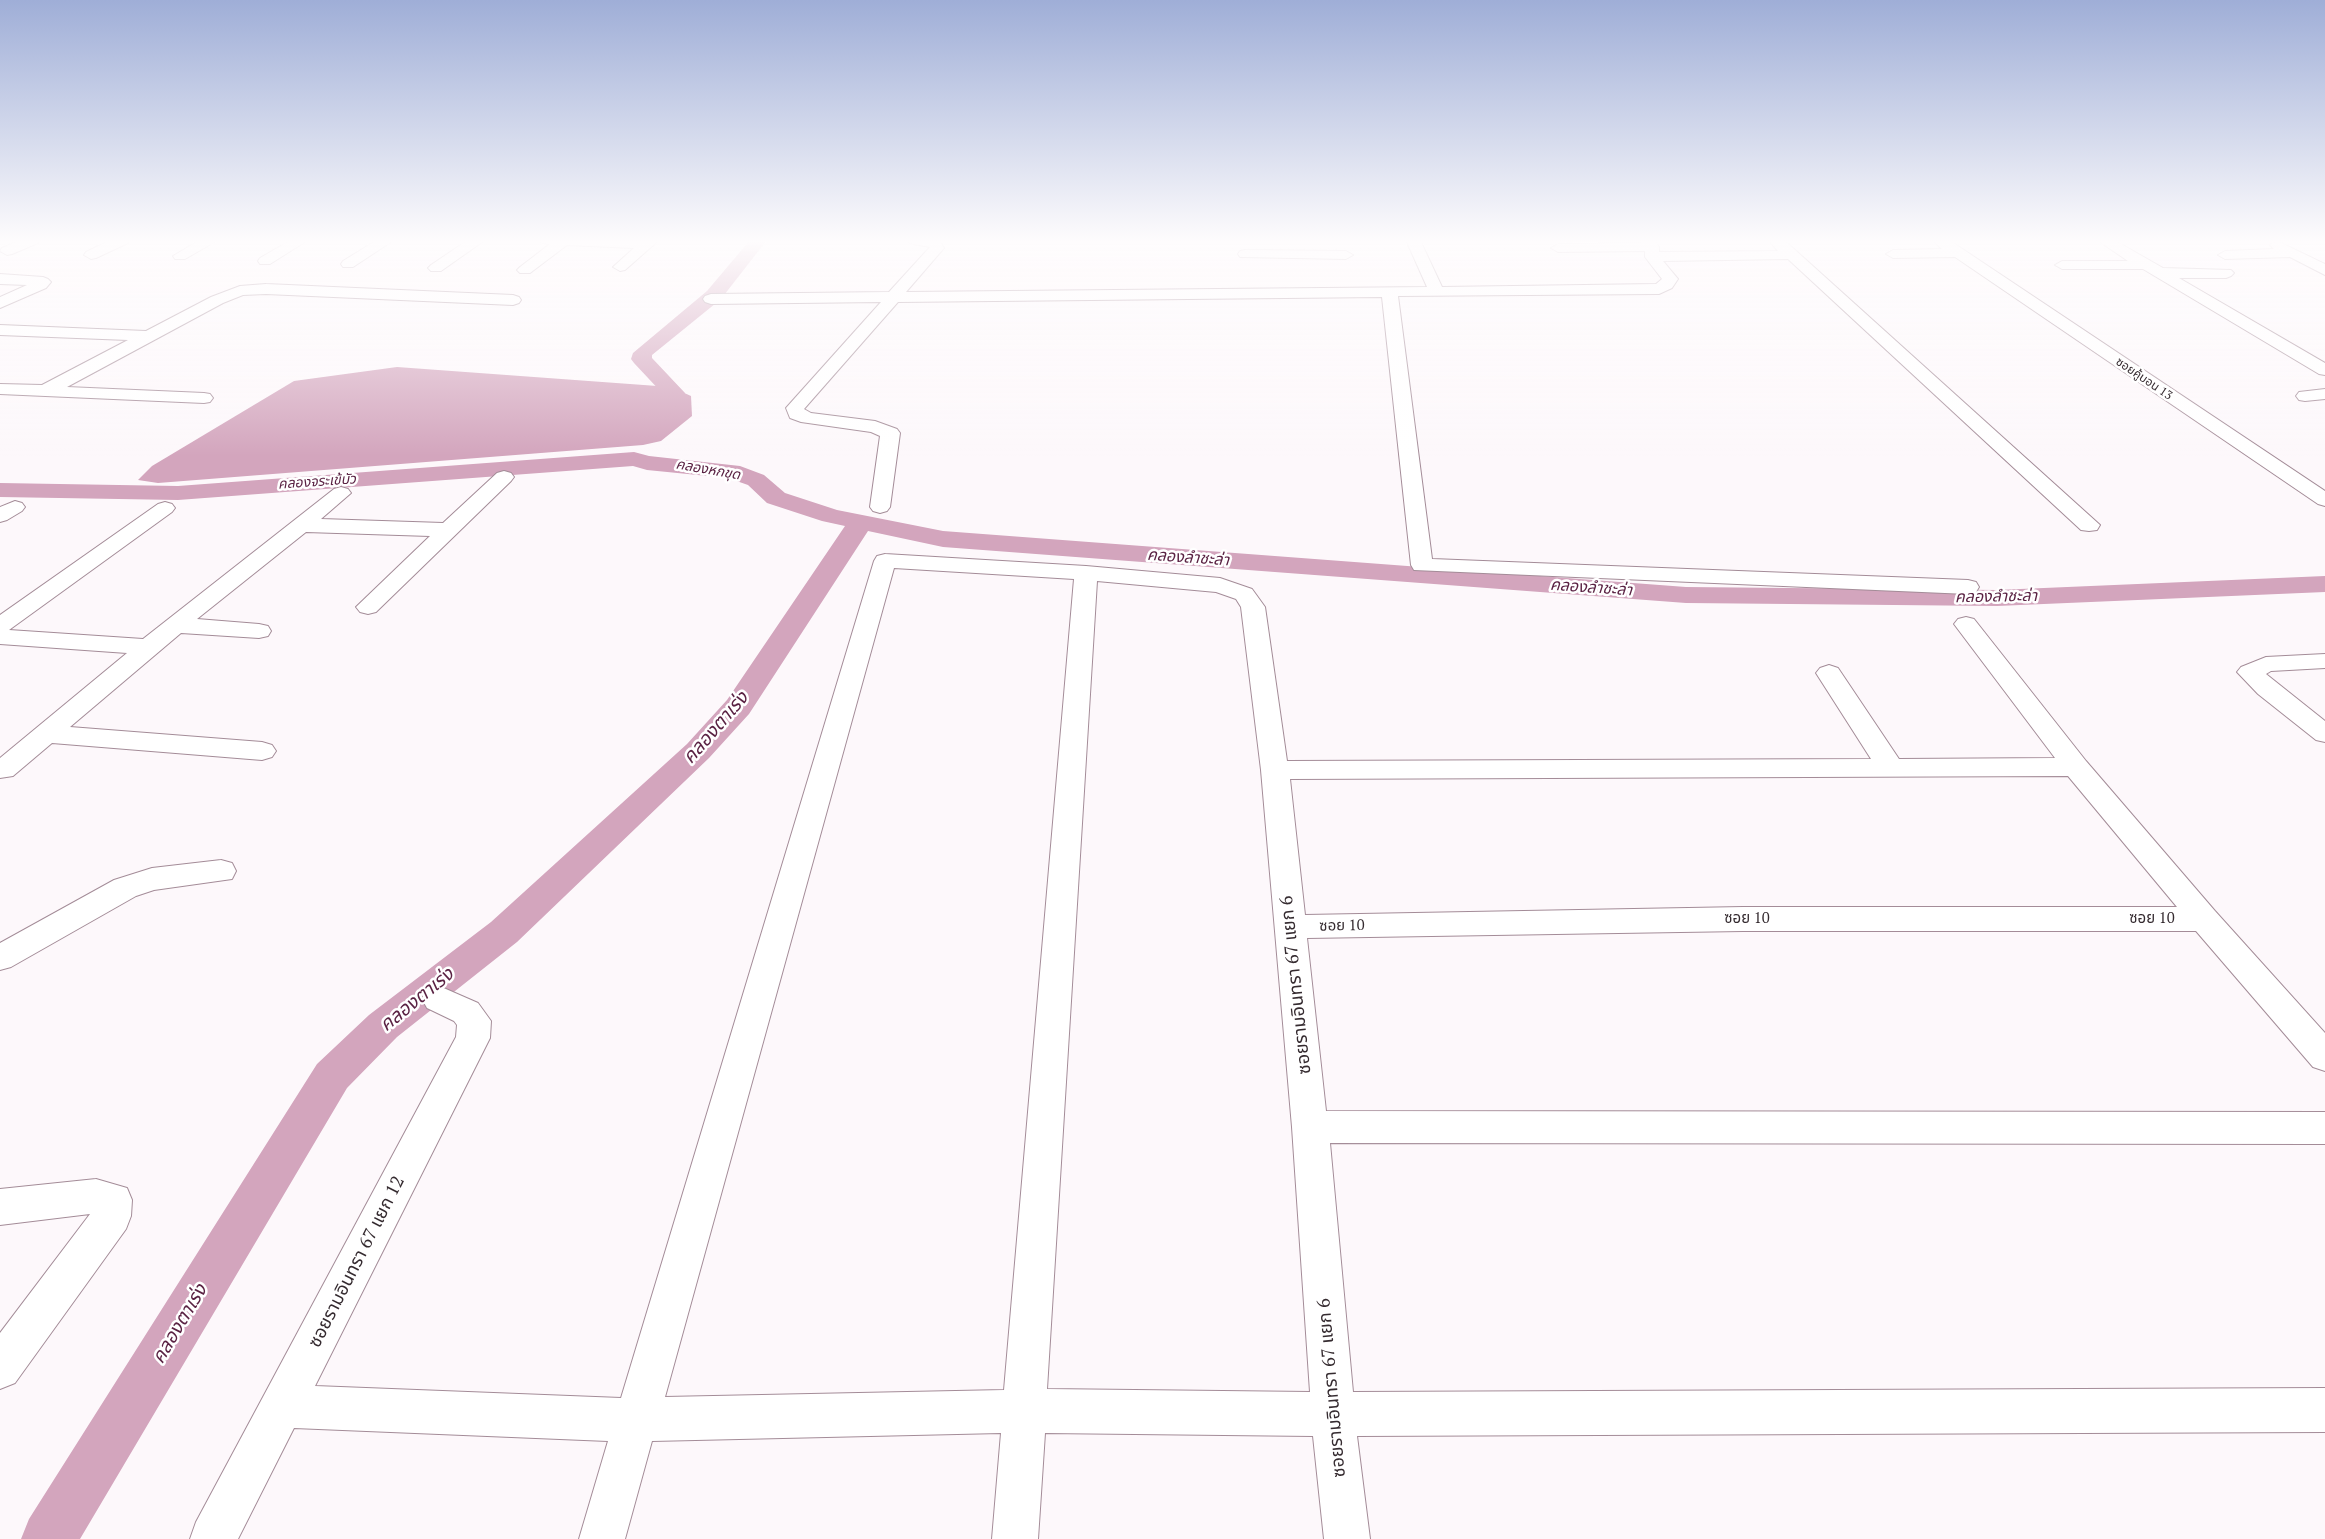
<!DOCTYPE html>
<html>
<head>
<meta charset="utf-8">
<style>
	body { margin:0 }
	canvas { display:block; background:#fdf8fb }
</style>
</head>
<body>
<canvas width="2325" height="1539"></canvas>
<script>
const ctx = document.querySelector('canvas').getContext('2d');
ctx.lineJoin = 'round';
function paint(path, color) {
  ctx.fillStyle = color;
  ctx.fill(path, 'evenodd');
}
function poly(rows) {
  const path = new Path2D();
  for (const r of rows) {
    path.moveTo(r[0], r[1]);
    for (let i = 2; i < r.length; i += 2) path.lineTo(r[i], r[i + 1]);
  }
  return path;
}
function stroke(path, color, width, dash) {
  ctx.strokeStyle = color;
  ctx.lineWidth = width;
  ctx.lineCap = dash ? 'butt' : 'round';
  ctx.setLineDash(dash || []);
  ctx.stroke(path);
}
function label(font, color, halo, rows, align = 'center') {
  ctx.font = font + ' "PT Serif","Noto Sans Thai",serif';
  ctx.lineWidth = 5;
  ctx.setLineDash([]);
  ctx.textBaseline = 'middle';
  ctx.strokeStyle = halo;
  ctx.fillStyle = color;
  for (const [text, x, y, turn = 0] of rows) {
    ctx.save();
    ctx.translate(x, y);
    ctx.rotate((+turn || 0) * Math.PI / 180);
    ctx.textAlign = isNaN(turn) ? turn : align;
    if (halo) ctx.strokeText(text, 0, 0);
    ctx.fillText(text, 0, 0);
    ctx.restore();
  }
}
const water = poly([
	[397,367,671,387,691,396,692,416,661,441,643,445,158,483,138,480,152,466,294,381]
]);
const canal = poly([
	[750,240,767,240,721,299,652,355,652,358,685,393,660,428,652,430,644,428,641,423,663,394,634,363,631,359,633,353,707,291,750,240],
	[634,452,649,456,740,466,764,475,785,493,837,510,943,531,1686,587,1997,590,2325,576,2325,592,1997,606,1686,603,943,547,868,531,749,714,709,758,517,942,397,1037,347,1088,80,1539,21,1539,29,1519,317,1064,369,1015,491,922,687,744,727,700,845,526,822,521,767,503,748,485,728,478,647,470,633,466,178,500,0,497,0,483,178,486,634,452]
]);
const minor = poly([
	[21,240,40,240,38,243,12,254,7,255,0,251,2,248,21,240],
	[111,240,130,240,128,243,96,258,91,259,84,255,86,252,111,240],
	[200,240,218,240,185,259,175,259,173,256,200,240],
	[291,240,308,240,270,264,260,264,258,261,260,258,291,240],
	[377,240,394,240,353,267,343,267,341,264,343,261,377,240],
	[468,240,485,240,441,271,431,271,428,268,431,265,468,240],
	[540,240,659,240,625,270,620,271,613,267,634,248,567,245,530,273,520,273,517,270,520,267,550,244,542,243,540,240],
	[907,240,939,240,944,248,906,292,1427,287,1406,240,1420,240,1442,287,1656,284,1662,279,1645,257,1645,251,1558,252,1551,248,1558,244,1641,243,1639,240,1654,240,1659,247,1659,252,1778,251,1768,240,1784,240,2100,525,2097,530,2089,531,2081,530,1788,259,1663,261,1678,279,1672,288,1659,294,1398,296,1432,559,1968,580,1976,582,1979,587,1976,592,1968,594,1414,570,1411,565,1382,297,898,302,804,409,811,413,875,421,897,429,900,433,890,507,887,511,880,513,873,511,870,507,880,436,871,432,801,422,790,418,786,408,881,302,711,304,705,302,703,299,705,296,711,294,889,292,930,247,909,243,907,240],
	[1932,240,1949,240,2325,491,2325,506,2318,504,1955,257,1893,258,1886,254,1893,250,1942,249,1932,240],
	[2097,240,2114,240,2163,268,2231,270,2234,273,2231,276,2226,278,2179,278,2325,363,2325,375,2319,374,2143,269,2062,269,2055,265,2062,261,2128,261,2097,240],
	[2277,241,2325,264,2325,275,2290,257,2225,259,2218,255,2225,251,2274,249,2270,245,2277,241],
	[1245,250,1346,251,1353,255,1346,259,1240,257,1238,254,1240,251,1245,250],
	[0,274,43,277,48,279,51,282,46,288,0,308,0,297,27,285,0,284,0,274],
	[266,284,513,295,519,297,521,300,519,303,513,305,266,294,243,295,223,303,67,387,204,393,210,394,213,398,210,402,204,403,0,394,0,384,42,385,128,340,0,335,0,325,146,331,211,297,240,286,266,284],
	[2325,389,2325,399,2305,401,2299,400,2296,396,2299,392,2325,389],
	[504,471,511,473,514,477,511,481,376,612,368,614,360,612,356,607,430,536,306,532,197,619,259,624,268,626,271,631,268,636,259,638,181,633,70,727,262,742,272,745,276,751,272,757,262,760,52,743,13,776,0,778,0,758,127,653,0,644,0,615,158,504,165,502,172,504,175,508,172,512,9,630,143,639,334,489,341,487,348,489,351,493,321,519,443,523,497,473,504,471],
	[15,501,22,503,25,507,22,511,7,520,0,522,0,507,15,501],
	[885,554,1086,566,1220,578,1252,589,1265,607,1287,761,1871,759,1816,673,1820,668,1829,665,1838,668,1899,759,2055,758,1954,624,1958,619,1966,617,1974,619,2086,761,2215,911,2325,1033,2325,1071,2313,1067,2196,931,1743,931,1307,938,1326,1111,2325,1112,2325,1144,1330,1143,1353,1392,2325,1388,2325,1432,1357,1436,1370,1539,1324,1539,1313,1436,1045,1433,1038,1539,992,1539,1001,1433,652,1441,625,1539,579,1539,608,1441,294,1428,238,1539,190,1539,196,1522,456,1037,457,1025,454,1021,427,1008,422,999,427,990,439,986,478,1003,491,1021,490,1038,315,1386,621,1398,874,561,877,556,885,554],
	[894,568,1074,579,1004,1390,665,1397,894,568],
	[1097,581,1216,592,1236,599,1241,607,1261,770,1292,1127,1310,1392,1047,1389,1097,581],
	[2068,776,2177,907,1743,907,1305,915,1290,779,2068,776],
	[2325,654,2325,668,2271,671,2266,674,2325,721,2325,742,2316,740,2258,694,2237,672,2241,667,2266,657,2325,654],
	[221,860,232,863,236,871,232,879,154,890,136,896,11,967,0,970,0,943,114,880,152,868,221,860],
	[96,1179,127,1188,132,1200,131,1216,126,1229,15,1383,0,1389,0,1333,90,1214,0,1225,0,1189,96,1179]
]);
const farStreetnames = [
	["ซอยคู้บอน 13",2144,379,34]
];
const farWaternames = [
	["คลองหกขุด",708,470,10],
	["คลองจระเข้บัว",317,482,-4]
];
const streetNames = [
	["ซอย 10",1747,919],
	["ซอย 10",2152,919],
	["ซอย 10",1342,926,-1]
];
const waterNames = [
	["คลองลำชะล่า",1188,558,4],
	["คลองลำชะล่า",1591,588,4],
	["คลองลำชะล่า",1996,597,-1]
];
const nearStreetnames = [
	["ซอยรามอินทรา 67 แยก 6",1296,985,-96],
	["ซอยรามอินทรา 67 แยก 12",357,1262,-63],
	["ซอยรามอินทรา 67 แยก 6",1332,1388,-95]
];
const nearWaternames = [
	["คลองตาเร่ง",716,728,-49],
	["คลองตาเร่ง",417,1000,-39],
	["คลองตาเร่ง",180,1324,-59]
];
paint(water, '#d3a5bd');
paint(canal, '#d3a5bd');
stroke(minor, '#a48c98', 2);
paint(minor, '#fff');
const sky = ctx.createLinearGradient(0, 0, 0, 456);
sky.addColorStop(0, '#9faed7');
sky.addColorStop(0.53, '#fefcfd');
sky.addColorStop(1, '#fefcfd00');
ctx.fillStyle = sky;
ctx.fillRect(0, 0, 2325, 456);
label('12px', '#352b30', '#fff', farStreetnames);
label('italic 14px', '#5a2243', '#fff', farWaternames);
label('15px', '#352b30', '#fff', streetNames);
label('italic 16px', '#5a2243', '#fff', waterNames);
label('18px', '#352b30', '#fff', nearStreetnames);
label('italic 19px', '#5a2243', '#fff', nearWaternames);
</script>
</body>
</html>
